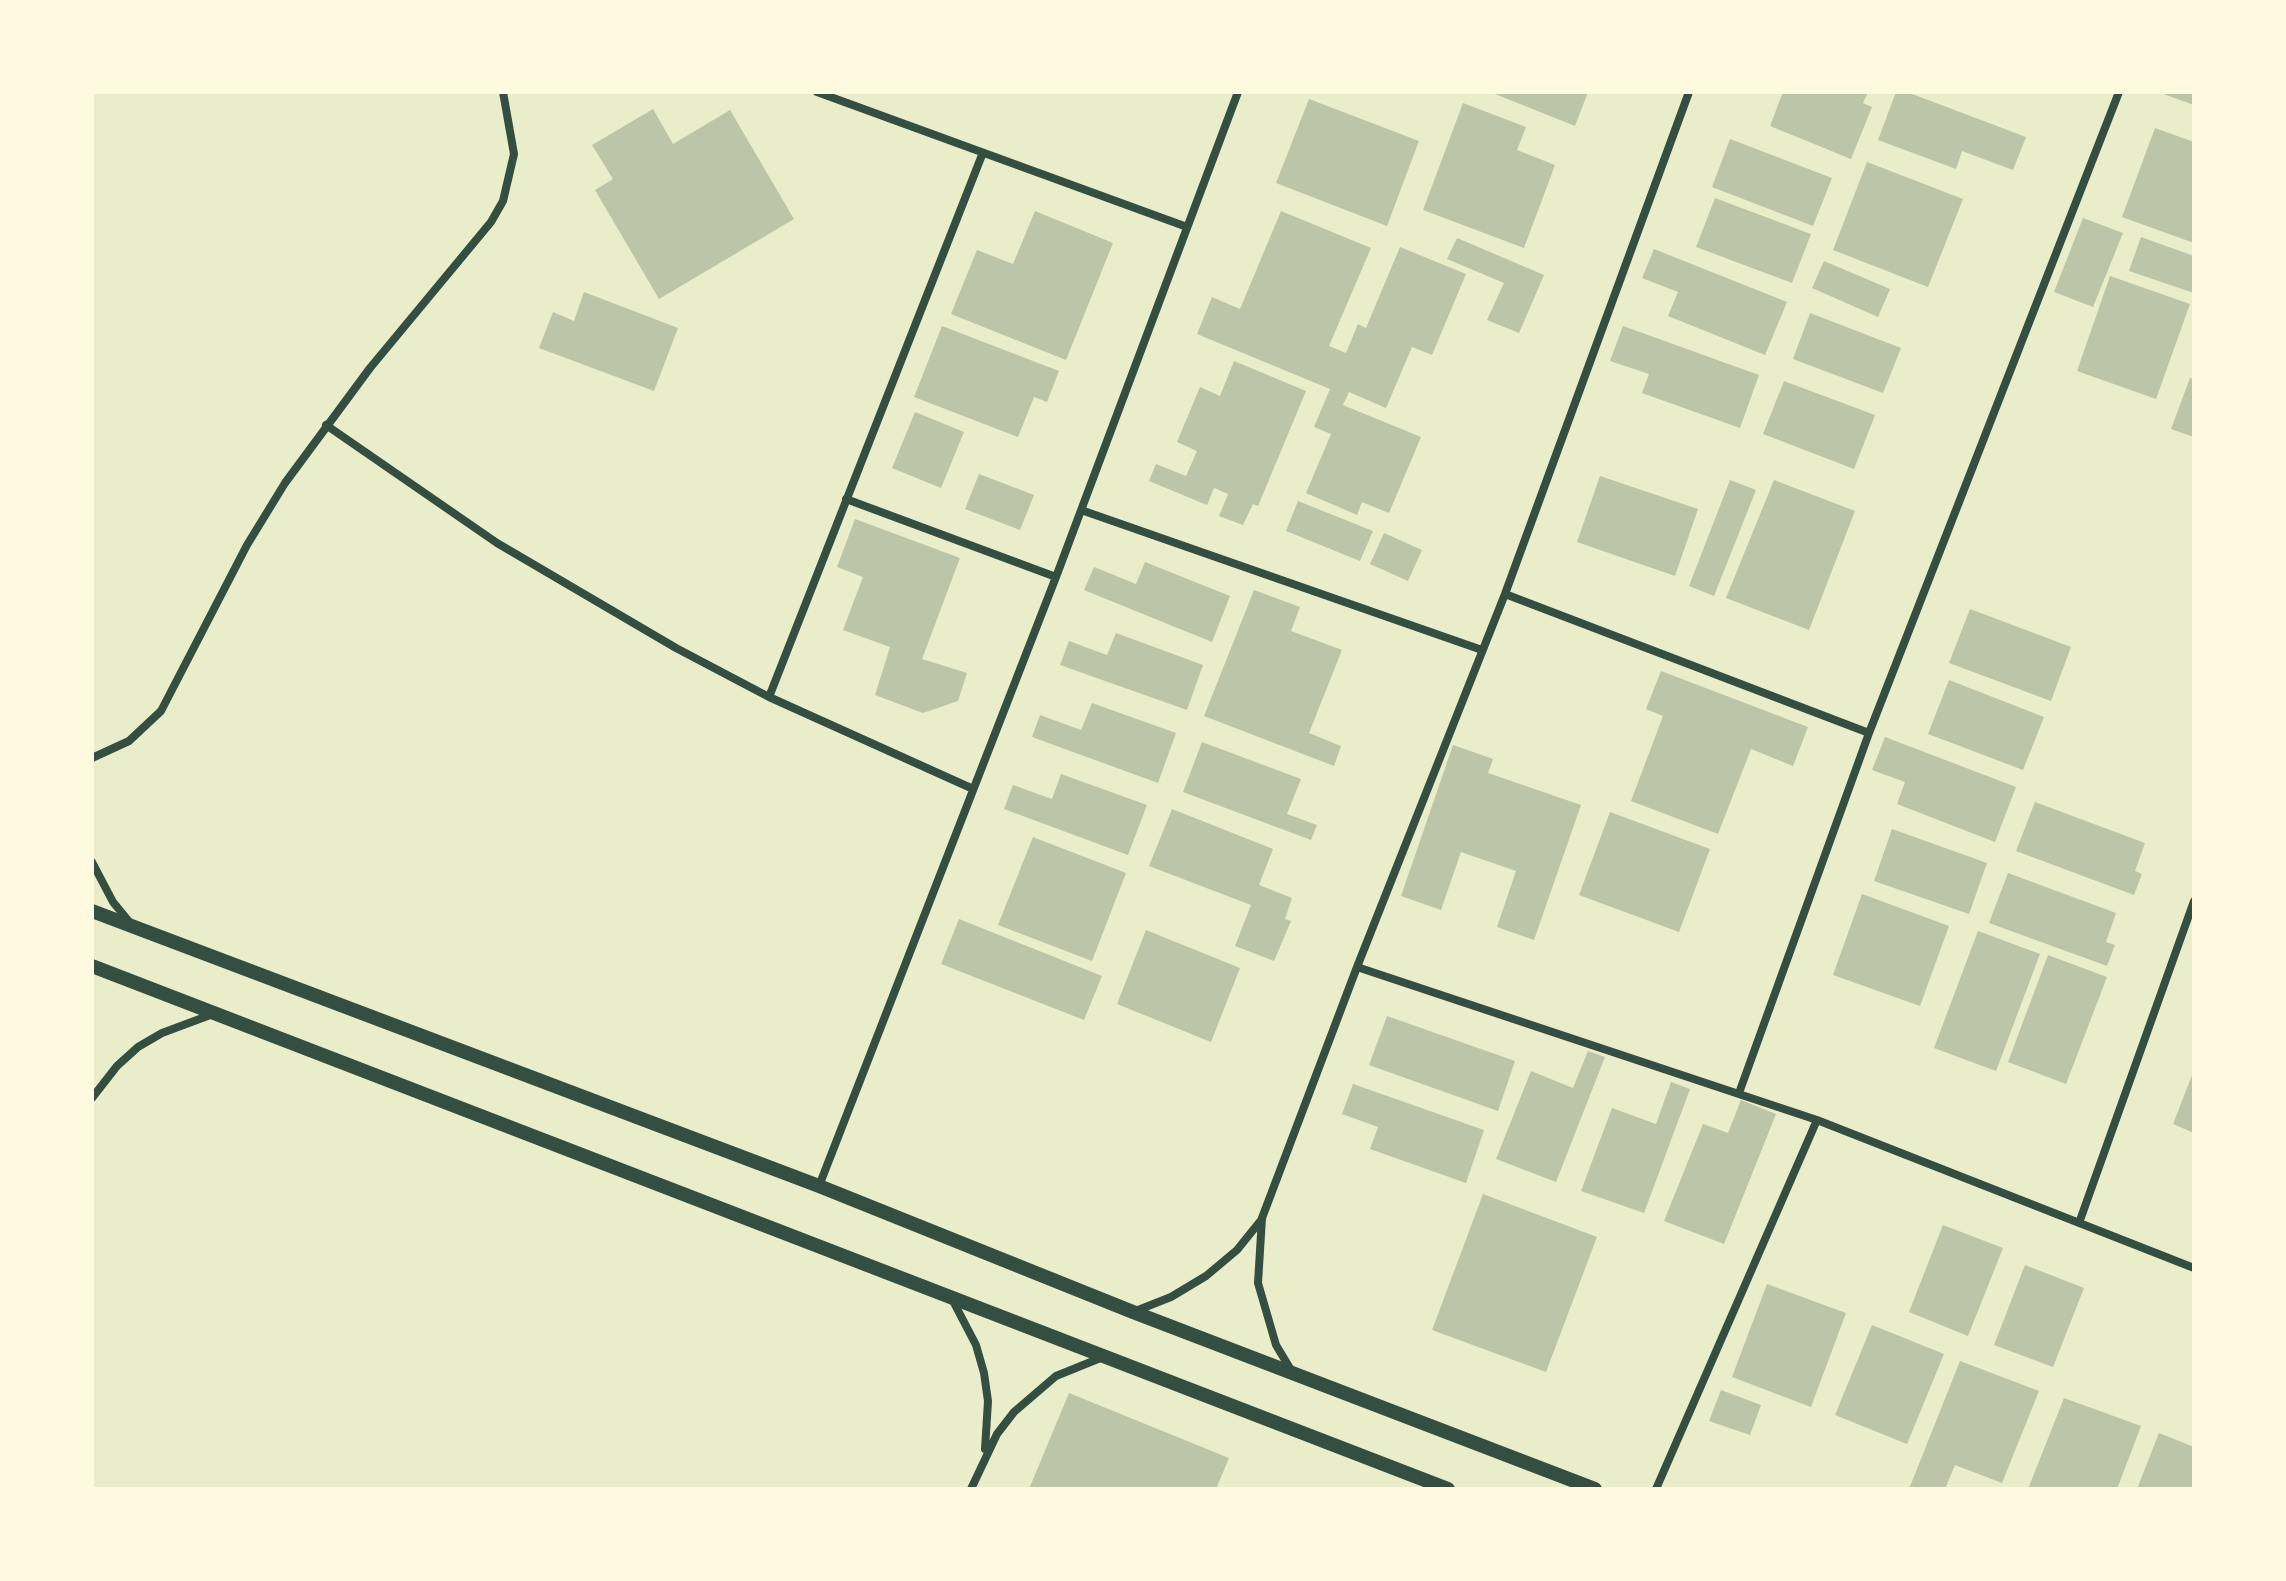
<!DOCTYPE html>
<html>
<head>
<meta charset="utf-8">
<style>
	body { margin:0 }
	#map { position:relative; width:2286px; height:1581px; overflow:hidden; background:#e9edc9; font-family:Roboto,sans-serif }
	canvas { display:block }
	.frame { position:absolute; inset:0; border:94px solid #fefae0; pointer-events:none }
</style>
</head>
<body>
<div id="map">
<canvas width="2286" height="1581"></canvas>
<div class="frame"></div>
</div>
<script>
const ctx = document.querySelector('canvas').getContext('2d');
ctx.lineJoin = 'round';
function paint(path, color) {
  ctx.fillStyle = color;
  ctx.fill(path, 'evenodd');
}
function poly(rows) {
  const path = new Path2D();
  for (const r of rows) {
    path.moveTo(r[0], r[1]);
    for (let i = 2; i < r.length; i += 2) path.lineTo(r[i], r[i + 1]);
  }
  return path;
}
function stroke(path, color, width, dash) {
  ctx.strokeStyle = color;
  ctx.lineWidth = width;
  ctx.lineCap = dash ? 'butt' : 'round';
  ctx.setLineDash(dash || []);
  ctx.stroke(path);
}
const building = poly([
	[1490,92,1588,92,1575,126],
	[1783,92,1868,92,1863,103,1872,107,1851,159,1770,126],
	[1896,92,1907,92,2026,137,2013,170,1962,151,1956,169,1878,140],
	[2158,92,2194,92,2194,105],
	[1309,99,1419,141,1387,226,1276,183],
	[1463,103,1526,127,1517,150,1555,165,1524,248,1423,210],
	[653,109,673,144,730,110,794,219,659,299,595,190,613,179,592,145],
	[2155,128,2194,142,2194,243,2122,217],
	[1730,139,1832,178,1813,226,1712,187],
	[1867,162,1963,199,1928,287,1833,250],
	[1715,198,1811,234,1792,283,1696,247],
	[1035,211,1113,243,1066,360,951,314,977,250,1013,264],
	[1281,211,1371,248,1329,346,1346,353,1358,324,1366,328,1400,247,1466,274,1432,355,1412,347,1386,408,1349,392,1343,405,1421,437,1389,513,1362,502,1357,515,1306,493,1331,434,1314,427,1330,389,1197,334,1212,297,1240,309],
	[2083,218,2123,233,2093,307,2054,292],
	[2141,237,2194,256,2194,293,2129,271],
	[1457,238,1544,275,1519,333,1487,320,1504,283,1447,259],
	[1654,249,1787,302,1765,355,1668,316,1678,292,1642,278],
	[1824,261,1890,289,1878,317,1812,288],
	[2110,276,2190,304,2156,399,2077,371],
	[584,292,678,328,654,391,539,348,553,312,574,321],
	[1810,313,1901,348,1883,393,1793,359],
	[942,326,1059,371,1047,402,1034,397,1018,437,914,397],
	[1623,326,1759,375,1740,428,1642,393,1649,374,1610,361],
	[1234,361,1306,391,1258,506,1253,504,1243,525,1219,516,1228,494,1214,488,1207,505,1149,481,1156,464,1186,476,1197,451,1177,442,1200,387,1220,396],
	[2190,378,2194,379,2194,437,2171,429],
	[1784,381,1875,415,1854,469,1763,434],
	[915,412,964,432,941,488,892,468],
	[979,474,1034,495,1020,530,965,509],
	[1600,476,1698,509,1675,576,1577,542],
	[1730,480,1756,490,1714,596,1689,586],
	[1774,480,1855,511,1809,630,1726,598],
	[1298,501,1373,531,1360,561,1286,531],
	[855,519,960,558,922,659,967,673,958,701,923,713,875,695,890,647,843,630,863,577,837,567],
	[1384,533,1422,550,1408,581,1370,564],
	[1145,562,1230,596,1212,642,1084,590,1094,567,1136,584],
	[1254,590,1300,607,1291,631,1342,650,1309,733,1341,746,1334,766,1204,716],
	[1970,609,2071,647,2051,701,1949,663],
	[1116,633,1203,665,1187,710,1060,665,1069,641,1107,655],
	[1661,671,1808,727,1793,766,1751,749,1718,834,1631,801,1663,716,1646,709],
	[1949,680,2044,717,2023,770,1928,734],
	[1092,703,1176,733,1158,783,1032,737,1040,715,1081,730],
	[1885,737,2016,787,1995,842,1897,804,1905,782,1872,770],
	[1202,742,1301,779,1287,814,1317,825,1311,840,1183,792],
	[1453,745,1493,759,1488,773,1581,805,1534,940,1497,927,1516,871,1461,852,1441,910,1401,896],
	[1061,774,1147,805,1128,855,1004,809,1013,785,1052,799],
	[2035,802,2145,843,2135,871,2142,874,2134,895,2016,851],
	[1172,809,1273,849,1259,885,1292,898,1285,919,1291,921,1274,961,1235,946,1251,905,1149,866],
	[1610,812,1710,849,1679,932,1579,895],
	[1892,829,1987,863,1969,914,1874,881],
	[1033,837,1126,873,1092,961,998,925],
	[2008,873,2116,913,2106,942,2115,945,2107,966,1989,923],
	[1862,894,1949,926,1920,1006,1833,975],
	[959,919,1102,976,1084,1020,941,964],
	[1146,930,1240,968,1211,1042,1117,1004],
	[1978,931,2040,954,1996,1071,1934,1048],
	[2048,955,2107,977,2066,1084,2008,1062],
	[1387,1016,1515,1061,1498,1111,1369,1065],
	[1588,1051,1605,1057,1556,1182,1496,1159,1531,1071,1573,1088],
	[2194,1070,2194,1133,2173,1124],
	[1671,1082,1690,1089,1644,1213,1581,1191,1612,1108,1656,1124],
	[1353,1084,1484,1130,1466,1183,1370,1149,1378,1127,1342,1114],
	[1741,1100,1776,1114,1724,1244,1664,1221,1703,1124,1728,1133],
	[1483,1194,1597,1237,1546,1372,1432,1330],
	[1943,1225,2003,1248,1968,1336,1909,1312],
	[2025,1265,2084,1288,2053,1367,1994,1345],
	[1767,1284,1846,1313,1811,1407,1732,1377],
	[1872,1325,1944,1354,1907,1444,1835,1415],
	[1960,1361,2039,1391,2002,1483,1955,1465,1945,1489,1909,1489],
	[1721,1390,1761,1405,1750,1435,1709,1421],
	[1069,1393,1229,1458,1216,1489,1029,1489],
	[2064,1398,2141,1426,2117,1489,2028,1489],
	[2159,1433,2194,1447,2194,1489,2137,1489]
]);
const minor = poly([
	[817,92,1187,227],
	[326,425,497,543,676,648,769,697,971,788],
	[846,499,1056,577],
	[1081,510,1482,650],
	[1505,594,1869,733],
	[769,697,982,155],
	[92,758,129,741,161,711,247,545,285,483,370,368,491,222,503,201,514,154,503,92],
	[92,862,113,902,131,924],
	[1357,967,1817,1120,2194,1268],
	[1739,1093,1869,733,2119,92],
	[92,1098,117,1066,138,1047,162,1033,213,1014],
	[819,1186,1056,577,1238,92],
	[2079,1223,2194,901],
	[952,1299,976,1345,984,1373,988,1401,985,1449],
	[1133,1312,1171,1297,1206,1276,1237,1250,1262,1219],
	[1291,1370,1276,1345,1258,1283,1262,1218,1357,967,1505,594,1689,92],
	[971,1489,997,1434,1014,1412,1056,1376,1103,1357],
	[1656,1489,1817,1120]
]);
const tertiary = poly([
	[92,911,819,1186,1133,1312,1595,1489],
	[92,966,1448,1489]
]);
paint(building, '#bcc5a7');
stroke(minor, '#344e41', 8);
stroke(tertiary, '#344e41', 14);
</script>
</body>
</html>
